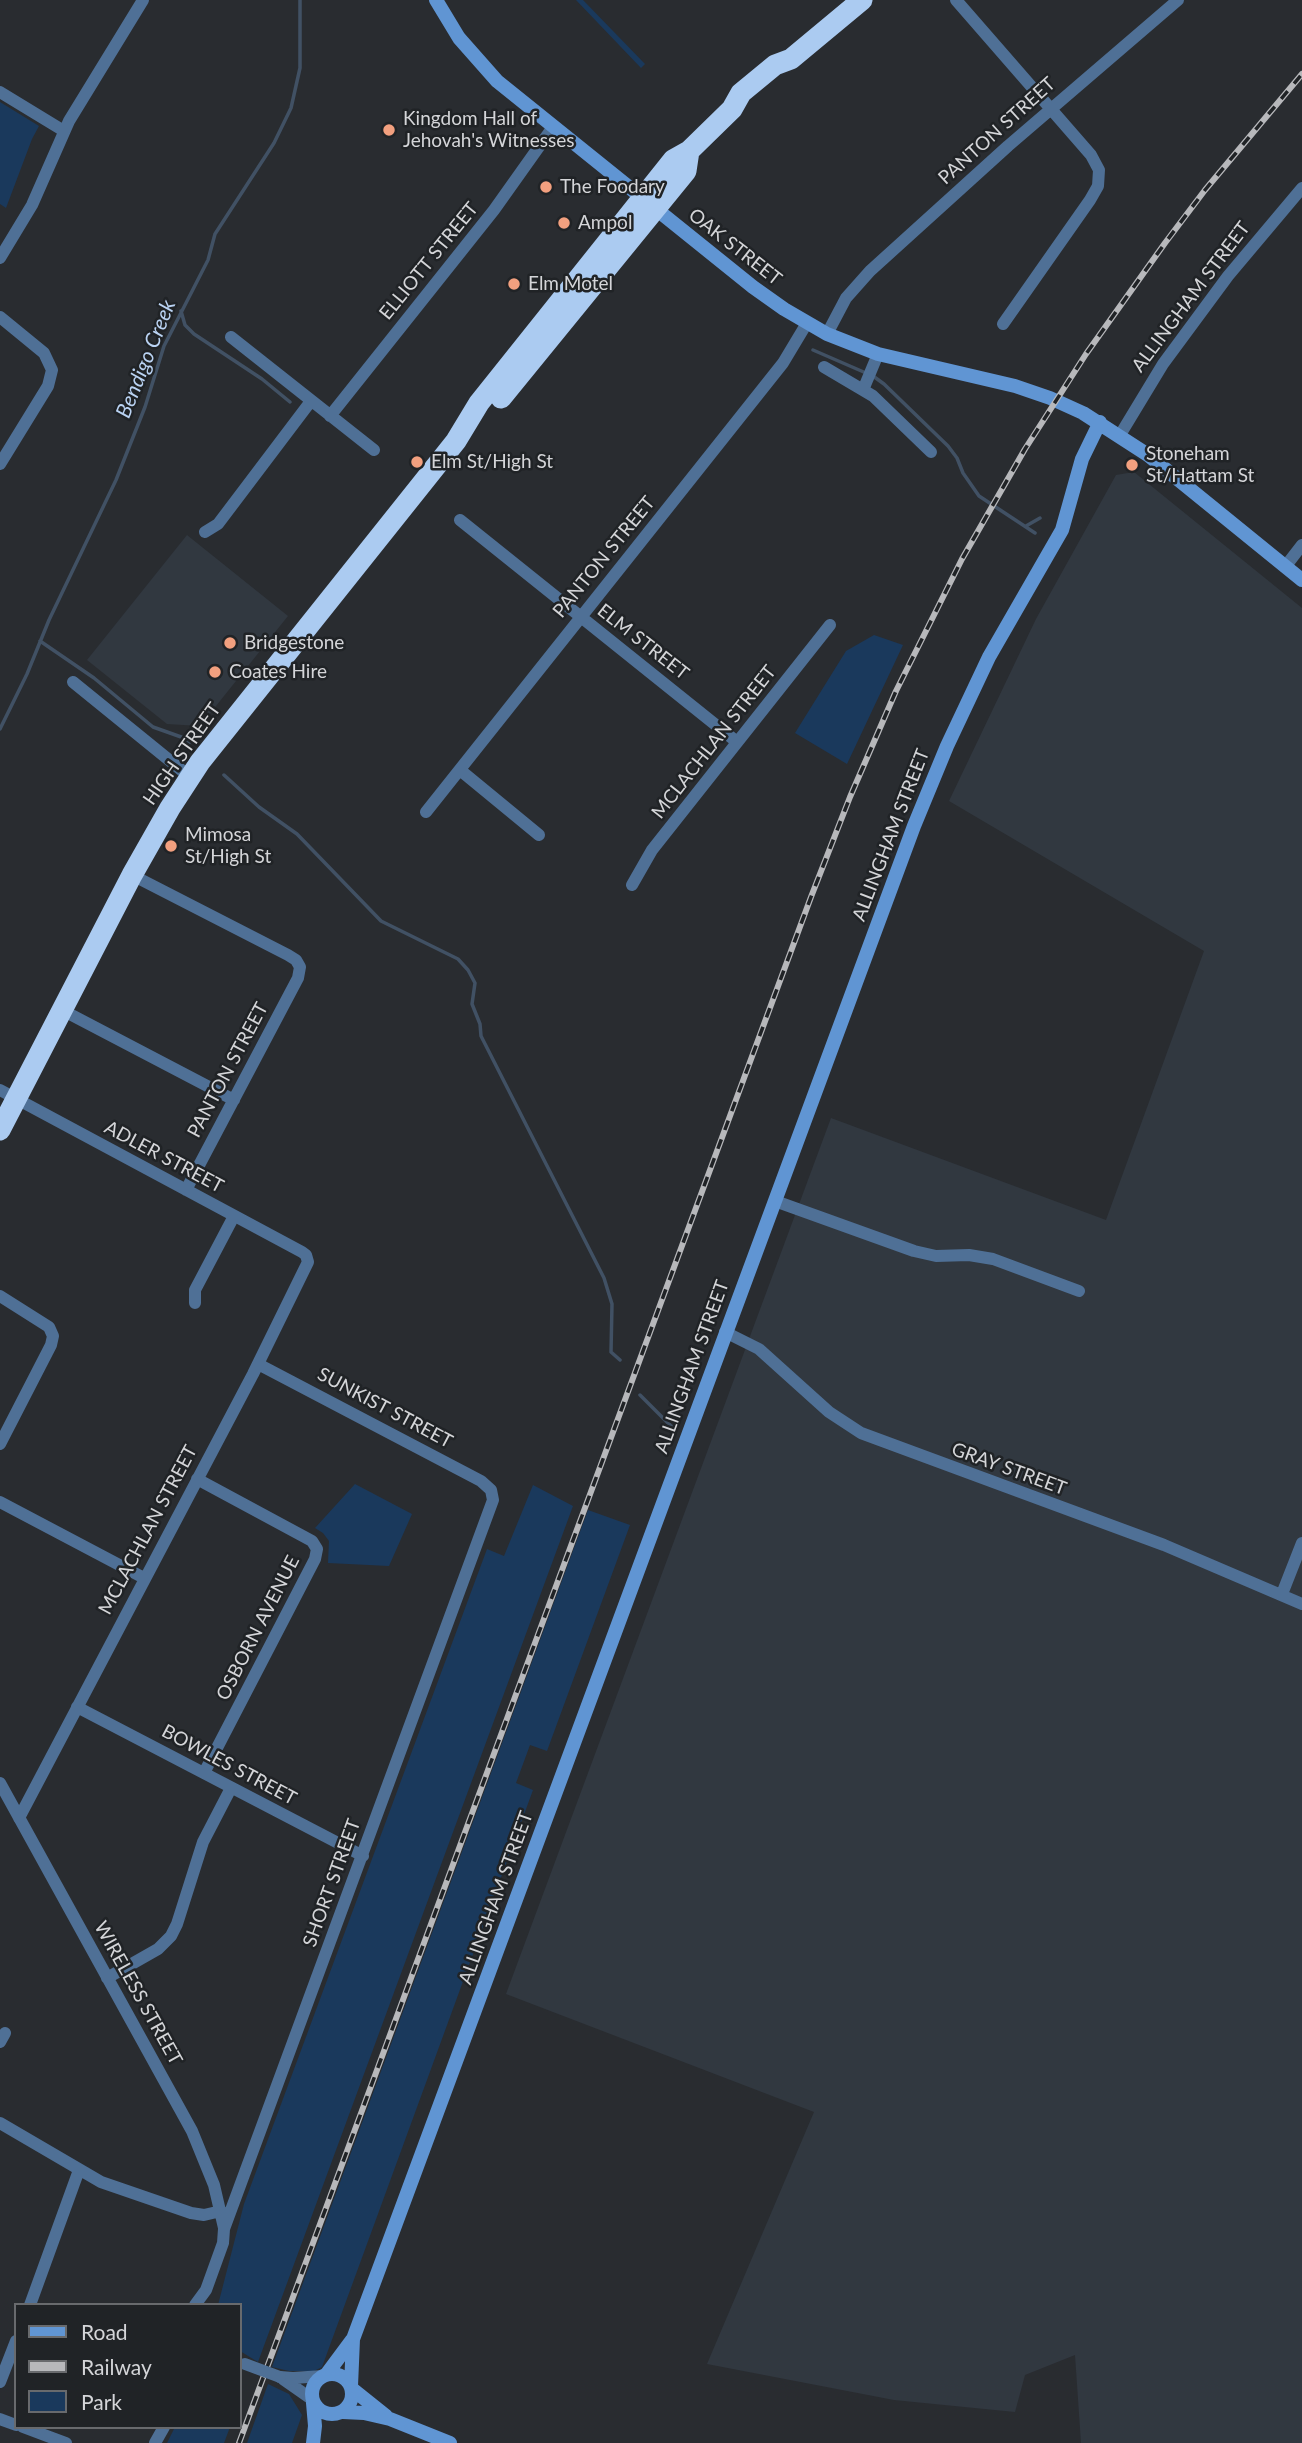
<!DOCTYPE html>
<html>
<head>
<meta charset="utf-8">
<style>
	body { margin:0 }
	#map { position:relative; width:1302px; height:2443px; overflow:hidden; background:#292c30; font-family:Lato,sans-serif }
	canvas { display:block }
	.legend { position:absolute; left:14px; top:2303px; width:228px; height:126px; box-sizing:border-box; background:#202326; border:2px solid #686a6d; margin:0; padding:9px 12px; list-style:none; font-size:21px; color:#d4d5d8 }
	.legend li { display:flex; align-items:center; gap:14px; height:35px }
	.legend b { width:35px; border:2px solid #686a6d }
</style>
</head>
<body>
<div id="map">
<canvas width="1302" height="2443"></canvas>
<ul class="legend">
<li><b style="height:9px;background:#6095d3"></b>Road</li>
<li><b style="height:9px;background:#b7b8bb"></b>Railway</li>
<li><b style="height:19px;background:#1a395c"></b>Park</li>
</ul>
</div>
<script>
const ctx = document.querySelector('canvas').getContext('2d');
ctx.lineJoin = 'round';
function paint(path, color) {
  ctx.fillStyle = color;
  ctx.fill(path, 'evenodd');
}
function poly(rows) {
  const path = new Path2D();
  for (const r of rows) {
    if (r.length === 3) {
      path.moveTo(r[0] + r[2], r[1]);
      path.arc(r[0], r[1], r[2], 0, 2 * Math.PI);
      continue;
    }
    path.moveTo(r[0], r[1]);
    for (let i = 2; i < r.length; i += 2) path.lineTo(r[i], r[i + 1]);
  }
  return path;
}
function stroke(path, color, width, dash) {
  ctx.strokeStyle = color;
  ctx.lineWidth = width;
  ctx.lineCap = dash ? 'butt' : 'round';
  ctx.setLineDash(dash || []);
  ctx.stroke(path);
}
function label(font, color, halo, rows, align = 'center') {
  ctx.font = font + ' Lato,sans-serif';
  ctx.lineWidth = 5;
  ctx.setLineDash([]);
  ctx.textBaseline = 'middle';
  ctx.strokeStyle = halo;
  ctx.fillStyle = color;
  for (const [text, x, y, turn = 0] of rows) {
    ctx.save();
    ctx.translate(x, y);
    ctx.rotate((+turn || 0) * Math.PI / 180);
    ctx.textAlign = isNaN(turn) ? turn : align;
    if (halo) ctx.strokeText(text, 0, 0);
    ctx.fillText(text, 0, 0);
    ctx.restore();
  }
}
const built = poly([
	[1134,472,1302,608,1302,2443,1081,2443,1075,2355,1025,2375,1015,2412,894,2400,707,2364,814,2112,506,1994,831,1118,1106,1220,1204,951,949,801,1036,619,1116,475],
	[187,535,288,616,200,726,167,724,87,660]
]);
const green = poly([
	[576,0,583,0,645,64,641,68],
	[0,102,39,126,32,139,6,208,0,204],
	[874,635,903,645,847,764,795,733,846,651],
	[355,1484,412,1514,389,1566,328,1563,329,1541,323,1533,315,1528],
	[533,1485,573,1506,258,2362,240,2351,240,2305,218,2305,244,2204,487,1549,504,1556],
	[588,1510,630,1525,547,1751,530,1745,516,1783,533,1790,322,2367,314,2371,289,2371,272,2367],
	[268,2384,289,2394,302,2415,292,2443,247,2443],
	[175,2427,230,2427,224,2443,167,2443]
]);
const stream = poly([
	[181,311,185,325,194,334,262,379,290,402],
	[813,350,866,373],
	[873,376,884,384,948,446,957,458,963,473,979,496,1035,533],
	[1026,526,1040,518],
	[40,641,94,678,153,727,184,738,189,743],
	[0,729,27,674,49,620,116,480,145,407,164,346,208,260,215,234,274,143,291,108,300,68,300,0],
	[224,775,259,807,297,834,381,921,458,959,468,970,475,983,472,1004,480,1024,481,1036,604,1278,612,1304,611,1352,620,1360],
	[640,1395,675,1430]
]);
const street = poly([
	[956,0,1091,155,1099,170,1098,186,1090,200,1003,324],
	[0,92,64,131],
	[0,258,32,205,69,121,143,0],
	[0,317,44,353,52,370,48,386,0,464],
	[827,334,846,298,870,271,1008,146,1178,0],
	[231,337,374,450],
	[824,367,873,396,931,452],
	[863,390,878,354],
	[330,416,494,210,553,127],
	[1120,435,1163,364,1228,276,1302,188],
	[460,520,737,742],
	[205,532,218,524,311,401],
	[1285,567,1302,545],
	[73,682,190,777],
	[460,770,539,835],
	[426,812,783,363,807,323],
	[132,875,288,955,296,960,300,967,298,978,186,1190],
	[632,885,652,850,830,625],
	[62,1010,234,1100],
	[0,1090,302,1252,306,1255,308,1262,253,1374,19,1818],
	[775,1201,914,1251,936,1256,969,1255,993,1259,1079,1291],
	[0,1296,49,1327,53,1336,51,1345,0,1444],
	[195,1303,195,1290,234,1216],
	[725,1332,759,1349,829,1412,861,1433,1164,1545,1302,1604],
	[197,1479,312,1541,317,1549,315,1559,204,1773],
	[0,1502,144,1578],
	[1282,1594,1302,1543],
	[77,1707,363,1856],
	[0,1783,192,2131,214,2185,224,2228],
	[107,1978,158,1949,171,1936,177,1924,203,1842,231,1788],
	[0,2042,5,2033],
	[0,2123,101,2182,191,2213,204,2215,221,2211],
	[30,2305,79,2170],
	[195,2305,206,2290,223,2243,224,2229,493,1500,491,1490,481,1481,258,1364],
	[280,2377,293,2378,323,2376],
	[283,2379,313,2400],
	[0,2382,16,2341],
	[0,2419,16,2425],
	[23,2427,66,2443],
	[155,2443,164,2427]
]);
const secondary = poly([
	[436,0,459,38,497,81,753,287,784,309,827,334,878,354,1015,386,1050,398,1083,413,1148,455,1302,580],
	[332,2394,20],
	[326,2375,352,2340],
	[351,2386,353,2339,914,826,947,746,989,657,1062,530,1082,459,1100,422],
	[351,2388,386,2416],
	[343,2412,364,2413,390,2419,450,2443],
	[313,2443,315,2426,313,2403]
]);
const highway = poly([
	[501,398,686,171,689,151],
	[0,1130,132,875,170,808,200,762,456,441,479,403,673,160,689,151,732,109,741,93,775,65,791,59,862,0]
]);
const rail = poly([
	[239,2443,811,897,850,797,896,691,962,559,1025,449,1086,354,1165,243,1205,190,1302,74]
]);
const streetBridge = poly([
	[245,2364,280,2377]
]);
const markers = [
	[389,130,7,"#f2a07f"],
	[546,187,7,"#f2a07f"],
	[564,223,7,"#f2a07f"],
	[514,284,7,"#f2a07f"],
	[417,462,7,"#f2a07f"],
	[1132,465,7,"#f2a07f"],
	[230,643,7,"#f2a07f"],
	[215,672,7,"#f2a07f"],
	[171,846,7,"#f2a07f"]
];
const poiNames = [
	["Kingdom Hall of",403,119],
	["Jehovah's Witnesses",403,141],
	["The Foodary",560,187],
	["Ampol",578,223],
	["Elm Motel",528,284],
	["Stoneham",1146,454],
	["St/Hattam St",1146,476],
	["Elm St/High St",431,462],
	["Bridgestone",244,643],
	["Coates Hire",229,672],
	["Mimosa",185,835],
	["St/High St",185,857]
];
const streetNames = [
	["PANTON STREET",997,131,-42],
	["OAK STREET",735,247,38],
	["ELLIOTT STREET",429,261,-51],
	["ALLINGHAM STREET",1191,297,-53],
	["PANTON STREET",604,557,-51],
	["ELM STREET",643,642,38],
	["MCLACHLAN STREET",714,742,-52],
	["HIGH STREET",182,754,-55],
	["ALLINGHAM STREET",891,835,-69],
	["PANTON STREET",228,1070,-62],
	["ADLER STREET",164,1157,28],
	["ALLINGHAM STREET",692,1367,-70],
	["SUNKIST STREET",385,1408,28],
	["GRAY STREET",1009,1469,20],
	["MCLACHLAN STREET",148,1530,-62],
	["OSBORN AVENUE",258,1628,-63],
	["BOWLES STREET",229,1765,28],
	["SHORT STREET",332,1883,-70],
	["ALLINGHAM STREET",496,1898,-70],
	["WIRELESS STREET",138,1993,61]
];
const waterNames = [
	["Bendigo Creek",146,359,-68]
];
paint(built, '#313840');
paint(green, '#1a395c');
stroke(stream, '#415164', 3.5);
stroke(street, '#4f7096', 12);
stroke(secondary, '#6095d3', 14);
stroke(highway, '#abcbf1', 21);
stroke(rail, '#b7b8bb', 6);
stroke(rail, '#202326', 3.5, [10]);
stroke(streetBridge, '#4f7096', 12);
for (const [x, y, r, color] of markers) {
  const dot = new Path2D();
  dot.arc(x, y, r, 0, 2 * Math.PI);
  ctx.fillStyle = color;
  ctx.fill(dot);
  stroke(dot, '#202326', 2.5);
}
label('19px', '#d4d5d8', '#202326', poiNames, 'left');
label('19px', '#d4d5d8', '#202326', streetNames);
label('italic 21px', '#bad3f3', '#202326', waterNames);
</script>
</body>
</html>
